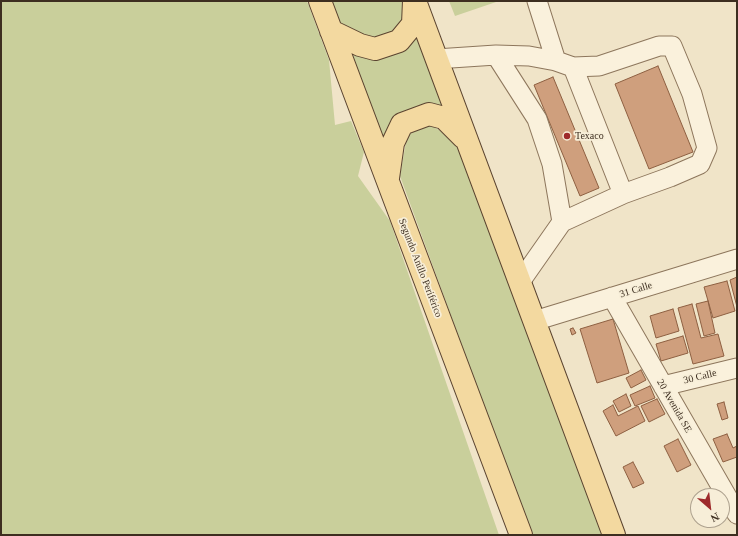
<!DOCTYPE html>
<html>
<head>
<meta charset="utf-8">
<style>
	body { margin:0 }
	#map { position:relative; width:738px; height:536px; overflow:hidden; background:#f0e4c8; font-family:"Times New Roman",serif }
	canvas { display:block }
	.frame { position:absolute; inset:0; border:2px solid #3d2e20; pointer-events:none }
	.north { position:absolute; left:690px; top:488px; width:40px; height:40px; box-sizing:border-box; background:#f7eed8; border:1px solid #ada18e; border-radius:50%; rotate:152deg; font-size:11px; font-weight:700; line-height:16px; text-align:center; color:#3d2e20 }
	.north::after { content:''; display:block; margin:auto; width:14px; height:18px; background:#9e2a2b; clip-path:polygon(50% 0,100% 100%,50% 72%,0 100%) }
</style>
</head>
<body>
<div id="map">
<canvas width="738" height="536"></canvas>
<div class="frame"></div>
<div class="north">N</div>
</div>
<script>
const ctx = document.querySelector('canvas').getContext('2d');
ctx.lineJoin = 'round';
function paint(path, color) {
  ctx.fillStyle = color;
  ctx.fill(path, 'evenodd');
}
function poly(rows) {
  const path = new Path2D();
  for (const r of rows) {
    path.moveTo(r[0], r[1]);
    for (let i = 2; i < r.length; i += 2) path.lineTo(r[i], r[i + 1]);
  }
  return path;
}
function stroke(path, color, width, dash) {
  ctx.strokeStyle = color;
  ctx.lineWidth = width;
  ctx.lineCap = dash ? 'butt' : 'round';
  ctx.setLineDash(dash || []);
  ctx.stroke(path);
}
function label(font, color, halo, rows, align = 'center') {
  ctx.font = font + ' "Times New Roman",serif';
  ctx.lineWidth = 3.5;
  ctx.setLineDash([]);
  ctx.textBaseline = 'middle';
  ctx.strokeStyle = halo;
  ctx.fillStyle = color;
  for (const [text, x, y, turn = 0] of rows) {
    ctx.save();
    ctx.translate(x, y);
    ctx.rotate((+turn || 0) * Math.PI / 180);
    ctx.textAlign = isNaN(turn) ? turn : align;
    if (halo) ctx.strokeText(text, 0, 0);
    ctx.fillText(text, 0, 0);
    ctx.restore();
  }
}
const green = poly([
	[1,1,307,1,329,60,335,125,351,121,364,152,358,176,390,221,499,535,1,535],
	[328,1,413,1,411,22,375,47,338,27],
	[449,1,499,1,455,16],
	[421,19,458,120,428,111,386,151,349,46,377,56],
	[427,123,461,143,609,535,531,535,400,176,407,136]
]);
const building = poly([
	[658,66,693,152,649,169,615,84,658,66],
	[553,77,599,188,580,196,534,85,553,77],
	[737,277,737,307,730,280,737,277],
	[727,281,735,311,713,318,704,287,727,281],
	[708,301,715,333,704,336,696,304,708,301],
	[692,304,701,338,718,334,724,356,693,364,678,308,692,304],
	[673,309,679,331,656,338,650,316,673,309],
	[613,319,629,373,597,383,580,329,613,319],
	[573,328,576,333,572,335,570,329,573,328],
	[683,336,688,353,661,361,656,344,683,336],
	[641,370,646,380,631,388,626,378,641,370],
	[650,386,655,398,635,406,630,395,650,386],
	[626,394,631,406,619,412,613,401,626,394],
	[657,399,665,414,649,422,641,406,657,399],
	[724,402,728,418,722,420,717,404,724,402],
	[613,405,618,416,638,406,645,421,616,436,603,411,613,405],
	[727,434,733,448,737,446,737,457,723,462,713,439,727,434],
	[678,439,691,465,677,472,664,446,678,439],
	[633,462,644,483,633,488,623,467,633,462]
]);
const minor = poly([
	[537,1,556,61],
	[496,55,537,119,552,164,562,222],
	[436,59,496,55,529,56,556,61,573,67,599,66,659,46,672,46,692,94,707,148,700,164,670,177,623,194,562,222,520,282],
	[573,67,623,194],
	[612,297,737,514],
	[534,321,737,259],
	[663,386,737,368]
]);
const major = poly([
	[320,1,521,535],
	[415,1,614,535],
	[331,31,360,45,375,49,399,41,413,24,414,1],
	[388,178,393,143,402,124,429,114,444,118,463,137]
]);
const markers = [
	[567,136,4,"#9e2a2b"]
];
const poiNames = [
	["Texaco",575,136]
];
const streetNames = [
	["Segundo Anillo Periférico",420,268,69],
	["31 Calle",636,290,-17],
	["30 Calle",700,377,-14],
	["20 Avenida SE",674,406,60]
];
paint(green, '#c9cf9b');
paint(building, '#cf9f7d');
stroke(building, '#8d5f41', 1);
stroke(minor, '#8d765c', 21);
stroke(major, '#5b4430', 24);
stroke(minor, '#faf1dc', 19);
stroke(major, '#f3d9a0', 22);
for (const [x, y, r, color] of markers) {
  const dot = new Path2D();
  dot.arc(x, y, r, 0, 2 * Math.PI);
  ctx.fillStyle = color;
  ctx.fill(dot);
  stroke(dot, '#f7eed8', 1.5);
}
label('10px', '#3d2e20', '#f7eed8', poiNames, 'left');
label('10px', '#3d2e20', '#f7eed8', streetNames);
</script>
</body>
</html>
